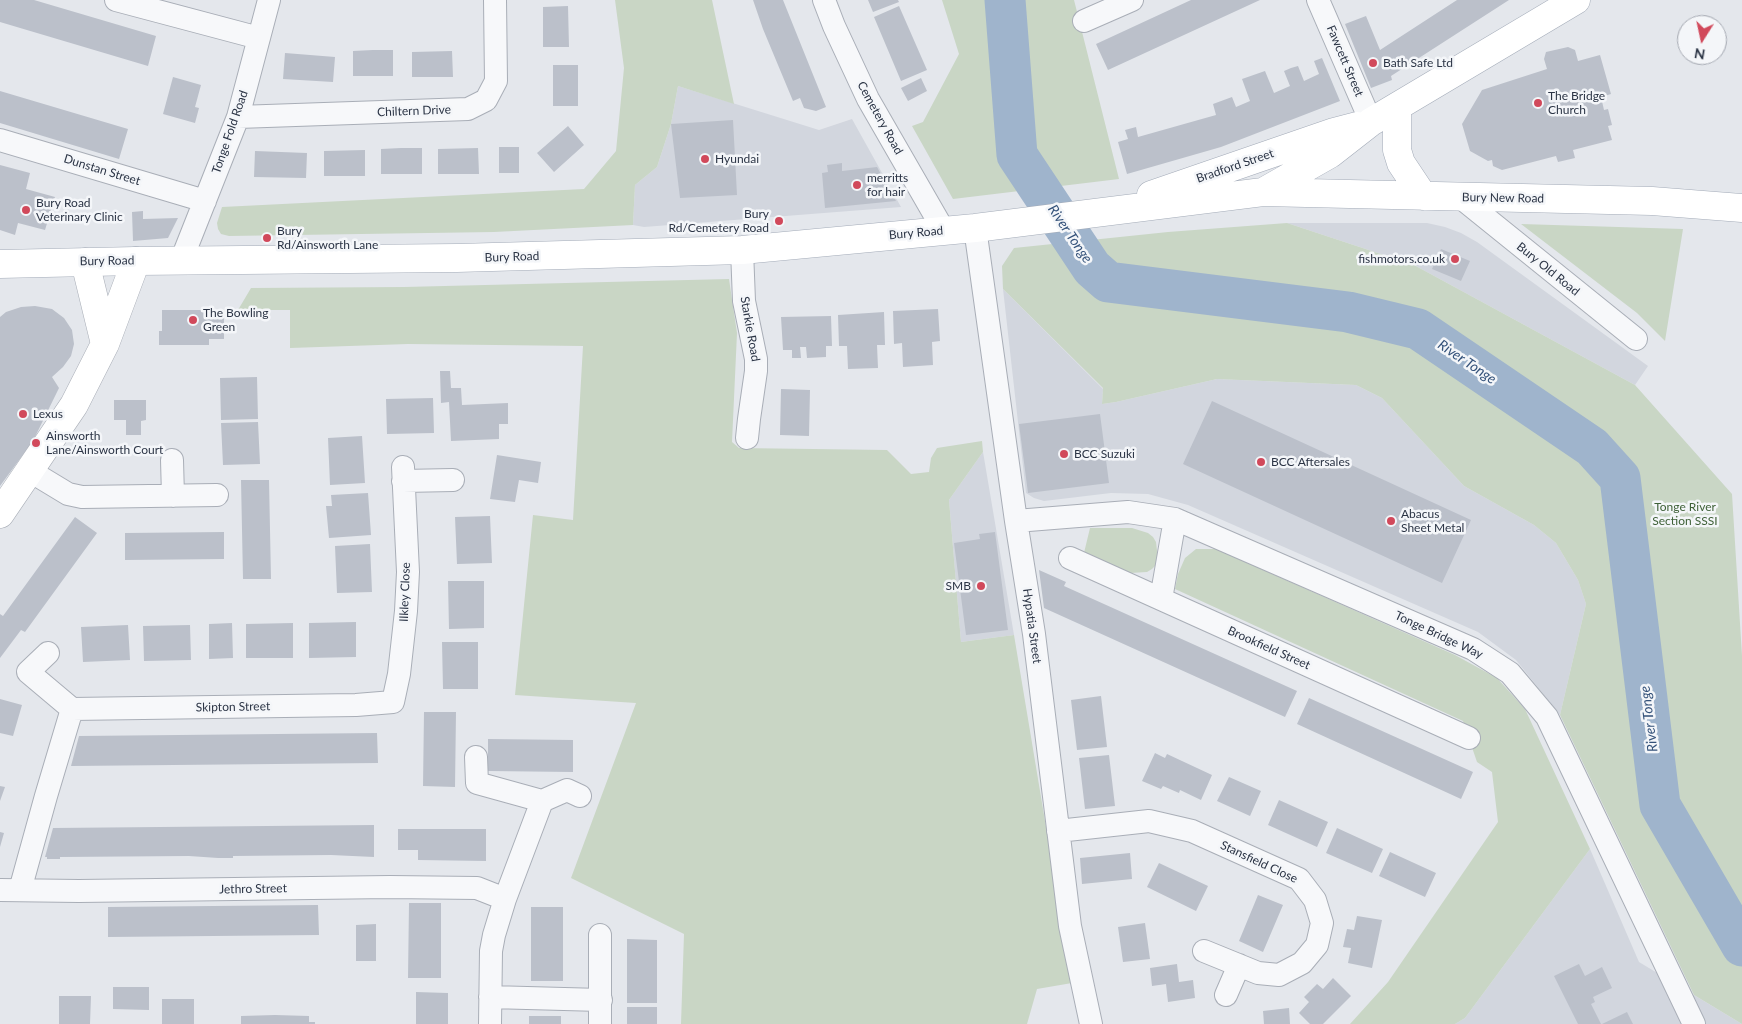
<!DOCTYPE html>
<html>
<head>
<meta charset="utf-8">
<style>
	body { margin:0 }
	#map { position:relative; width:1742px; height:1024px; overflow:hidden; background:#e4e7ec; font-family:Lato,sans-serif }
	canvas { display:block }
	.north { position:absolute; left:1677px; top:15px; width:50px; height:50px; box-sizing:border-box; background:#f4f6f9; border:1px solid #a4a8b1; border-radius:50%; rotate:190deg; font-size:14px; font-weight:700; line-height:20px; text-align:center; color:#2b3445 }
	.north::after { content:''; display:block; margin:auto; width:18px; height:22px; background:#d1495b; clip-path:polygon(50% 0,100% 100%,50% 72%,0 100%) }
</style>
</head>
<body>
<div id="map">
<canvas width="1742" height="1024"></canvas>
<div class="north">N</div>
</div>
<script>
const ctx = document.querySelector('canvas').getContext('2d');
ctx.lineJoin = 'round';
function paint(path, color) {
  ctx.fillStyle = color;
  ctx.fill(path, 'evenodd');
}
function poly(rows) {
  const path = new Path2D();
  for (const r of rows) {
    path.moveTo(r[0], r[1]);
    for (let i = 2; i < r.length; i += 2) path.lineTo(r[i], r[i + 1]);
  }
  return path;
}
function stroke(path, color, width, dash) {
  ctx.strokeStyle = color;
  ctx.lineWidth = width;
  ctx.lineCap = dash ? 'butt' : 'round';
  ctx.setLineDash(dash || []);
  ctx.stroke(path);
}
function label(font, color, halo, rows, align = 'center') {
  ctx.font = font + ' Lato,sans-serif';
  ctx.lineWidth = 5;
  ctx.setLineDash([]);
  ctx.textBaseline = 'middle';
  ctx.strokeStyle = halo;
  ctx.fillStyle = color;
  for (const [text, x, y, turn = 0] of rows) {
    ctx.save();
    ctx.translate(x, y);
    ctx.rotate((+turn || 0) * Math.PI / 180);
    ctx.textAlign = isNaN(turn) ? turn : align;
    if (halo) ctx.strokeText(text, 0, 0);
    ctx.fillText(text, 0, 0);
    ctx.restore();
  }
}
const built = poly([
	[678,86,819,130,852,119,901,207,644,227,633,225,635,185,657,167,671,124],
	[1287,223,1427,223,1445,227,1461,233,1477,242,1648,366,1635,385,1414,265],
	[1003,289,1103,389,1102,404,1116,402,1217,379,1356,385,1382,398,1464,486,1534,525,1556,543,1578,580,1586,604,1560,715,1516,660,1478,632,1188,505,1148,494,1111,493,1044,501,1034,498,1026,493],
	[983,452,1014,635,961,642,949,500],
	[1590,849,1639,962,1742,1024,1455,1024,1465,1018]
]);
const green = poly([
	[615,0,712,0,734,104,678,86,671,124,657,167,635,185,633,225,494,232,229,236,221,234,218,229,217,223,222,207,584,189,616,151,624,68],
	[942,0,1074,0,1119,179,953,199,912,126,923,122,959,54],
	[1287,223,1414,265,1635,385,1732,494,1742,656,1742,1024,1694,995,1560,715,1586,604,1578,580,1556,543,1534,525,1464,486,1382,398,1356,385,1217,379,1116,402,1102,404,1103,388,1003,289,1002,266,1014,248,1168,232],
	[1521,224,1683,229,1665,341,1637,313],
	[729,279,737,333,732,442,739,448,887,450,911,474,929,472,931,458,937,448,982,441,983,452,949,500,961,642,1014,635,1072,983,1037,989,1027,1024,681,1024,684,934,571,878,636,703,515,695,533,515,573,520,583,346,408,344,290,348,290,310,238,310,251,288,404,287],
	[1090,528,1132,528,1148,533,1153,537,1156,542,1158,559,1156,565,1152,569,1147,572,1130,573,1083,557],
	[1196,549,1216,549,1455,655,1497,678,1525,709,1590,849,1465,1018,1455,1024,1350,1024,1388,982,1498,822,1492,772,1477,762,1463,721,1175,589,1178,574,1185,558]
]);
const river = poly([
	[1005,0,1017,155,1092,268,1108,282,1348,312,1418,329,1592,447,1620,478,1660,805,1742,946]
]);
const building = poly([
	[0,0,34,0,156,36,148,66,0,22],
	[753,0,783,0,826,107,816,111,804,108,800,98,793,101,763,29],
	[868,0,898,0,899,2,873,12],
	[1191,0,1260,0,1108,70,1096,44],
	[1457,0,1509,0,1391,76,1392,80,1371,88,1345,24,1366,16,1380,50],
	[568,6,569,47,543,47,543,7],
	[899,6,927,70,901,81,874,17],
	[1568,47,1575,50,1578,61,1600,55,1611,94,1601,97,1604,110,1608,109,1612,125,1608,126,1612,140,1573,150,1575,158,1558,162,1556,156,1502,170,1493,166,1492,160,1488,161,1470,151,1462,124,1482,90,1547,69,1544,59,1546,52],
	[373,50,393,50,393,76,353,76,353,51],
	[452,51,453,77,412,77,412,52],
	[285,53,335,57,333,82,283,79],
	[1322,58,1340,101,1221,147,1127,174,1118,142,1128,139,1125,130,1136,127,1138,137,1216,115,1213,104,1232,97,1236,107,1250,101,1242,79,1265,71,1274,93,1290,86,1284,71,1291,68,1298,66,1304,81,1319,74,1314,61],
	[553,65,578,65,578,106,553,106],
	[173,77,201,85,195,107,199,108,195,123,163,114],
	[921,78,927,91,908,101,901,88],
	[0,91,128,129,119,159,0,123],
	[733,120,737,195,680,198,671,124],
	[568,126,584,145,554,172,537,153],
	[499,147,519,147,519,173,499,173],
	[401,148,422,148,422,174,381,174,381,149],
	[478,148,479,174,438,174,438,149],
	[365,150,365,176,324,176,324,151],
	[255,151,307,153,306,178,254,177],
	[842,163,842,171,877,167,896,201,825,208,822,173,828,172,827,165],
	[0,165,30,173,26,189,55,197,45,230,18,223,15,235,0,230],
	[143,211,143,219,178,218,168,238,133,241,132,212],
	[1441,249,1470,261,1461,281,1432,269],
	[35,306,52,309,64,318,72,330,74,344,71,356,63,367,52,377,59,388,33,441,0,486,0,317,6,312,21,307],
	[938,309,940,341,932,342,933,365,903,367,902,343,894,344,893,311],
	[162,310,224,310,224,339,209,339,209,345,159,345,159,331,162,331],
	[884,312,885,345,877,345,878,368,848,369,847,346,839,346,838,315],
	[831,316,832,346,826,346,826,357,807,358,806,347,800,347,801,358,792,358,792,350,783,350,781,317],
	[440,371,450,371,451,388,461,388,462,405,508,403,508,424,499,424,499,439,451,441,449,402,441,403],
	[257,377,258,419,221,420,220,378],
	[781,389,810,390,809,436,780,435],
	[433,398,434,433,387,434,386,399],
	[114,400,146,400,146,420,141,421,141,435,126,435,126,420,114,420],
	[1212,401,1471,520,1442,583,1183,464],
	[1100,414,1109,483,1028,493,1019,424],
	[258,422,260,464,223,465,221,423],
	[362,436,365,483,330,485,328,438],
	[497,455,541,462,538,483,519,480,515,502,490,499],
	[241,480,269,480,271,579,243,579],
	[368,493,371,535,329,538,326,506,332,506,331,495],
	[490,516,492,563,457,564,455,517],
	[75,517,97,533,25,632,21,630,0,658,0,614,3,616],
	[224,532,224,559,125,560,125,533],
	[995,532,1008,630,966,635,954,543,980,539,979,534],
	[370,544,372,592,337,593,335,546],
	[1039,570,1066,582,1064,586,1297,691,1285,717,1044,608],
	[448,581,484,581,484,628,449,629],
	[356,622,356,657,309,658,309,623],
	[232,623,233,658,209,659,209,624],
	[293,623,293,658,246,658,246,624],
	[128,625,130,660,83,662,81,627],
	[190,625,191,660,144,661,143,626],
	[442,642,478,642,478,689,443,689],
	[1101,696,1107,747,1077,750,1071,700],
	[1309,698,1473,772,1461,799,1297,724],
	[0,699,22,705,13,736,0,733],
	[424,712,456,712,455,787,423,786],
	[377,733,378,763,71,766,79,736],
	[488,739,573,740,573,772,488,771],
	[1155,753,1165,758,1167,754,1212,775,1201,800,1180,790,1179,793,1163,786,1161,789,1142,781],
	[1109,755,1115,806,1085,809,1079,758],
	[1229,777,1261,791,1250,816,1217,801],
	[0,786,5,787,0,801],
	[1279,800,1328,822,1317,847,1268,825],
	[374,825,374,857,331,855,233,856,233,858,218,858,189,856,60,857,60,859,47,859,47,857,45,857,53,828],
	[1337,828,1383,849,1372,873,1326,853],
	[398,829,486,829,486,861,418,860,418,850,398,850],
	[0,832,4,833,0,847],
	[1390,852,1436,873,1425,897,1379,876],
	[1130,853,1132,879,1082,884,1080,858],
	[1159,863,1208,886,1196,911,1147,887],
	[1258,895,1283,905,1263,952,1239,941],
	[409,903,441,903,441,978,408,978],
	[318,905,319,935,108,937,108,907],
	[531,907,563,907,563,981,531,981],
	[1357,916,1382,920,1372,968,1348,963,1351,948,1343,947,1347,929,1354,930],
	[1145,923,1150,959,1123,962,1118,927],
	[376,924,376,961,356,961,356,925],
	[627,939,657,940,657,1003,627,1003],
	[1177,964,1179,982,1193,980,1195,998,1168,1002,1166,984,1152,986,1150,968],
	[1579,964,1585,976,1602,967,1612,988,1593,997,1595,1002,1591,1004,1601,1024,1578,1024,1554,976],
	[1333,978,1351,996,1323,1024,1310,1024,1299,1013,1309,1002,1304,997,1317,984,1323,989],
	[113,987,149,987,149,1010,113,1009],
	[416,992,448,993,448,1024,416,1024],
	[59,996,91,996,90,1024,59,1024],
	[162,999,194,999,194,1024,162,1024],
	[627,1007,657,1007,657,1024,627,1024],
	[1289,1008,1290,1024,1264,1024,1263,1011],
	[1627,1012,1633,1024,1602,1024],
	[275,1015,309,1016,309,1022,315,1022,315,1024,241,1024,241,1016],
	[529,1016,561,1016,561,1024,529,1024]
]);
const minor = poly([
	[116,0,259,38],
	[824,0,834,26,868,99,944,231],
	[1318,0,1371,122],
	[1084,21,1132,0],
	[238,117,468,109,486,100,496,81,495,0],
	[0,140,205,201],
	[1460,197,1636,339],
	[975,228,1016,521,1034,634,1070,926,1091,1024],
	[742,250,744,301,756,359,756,371,749,419,747,438],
	[181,261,238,117,269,0],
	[172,460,173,496],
	[30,471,68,494,82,497,217,495],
	[403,481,453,480],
	[1016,521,1128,512,1175,519,1473,649,1510,673,1547,717,1694,1024],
	[1070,558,1469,738],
	[1161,599,1175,519],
	[48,653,28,672,72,709],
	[72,709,356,705,393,702,399,674,406,611,408,572,403,467],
	[476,757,477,783,542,801,505,899,494,935,491,951,490,1024],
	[542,801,567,790,580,796],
	[1058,831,1149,821,1192,831,1299,879,1315,900,1322,923,1317,945,1302,963,1279,975,1258,973,1204,951],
	[0,890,79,891,390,887,477,888,505,899],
	[20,890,46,796,72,709],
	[1226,995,1239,965],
	[490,997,601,1000],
	[600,1024,600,935]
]);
const secondary = poly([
	[85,262,105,344],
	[0,514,74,405,105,344,136,261]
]);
const primary = poly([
	[1397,107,1397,150,1401,163,1423,196],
	[1263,192,1330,154,1371,122,1576,0],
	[1151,195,1334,132,1357,126],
	[0,264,136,261,457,258,742,250,975,228,1263,192,1652,201,1742,208]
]);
const markers = [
	[1373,63,5,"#d1495b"],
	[1538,103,5,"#d1495b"],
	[705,159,5,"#d1495b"],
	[857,185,5,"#d1495b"],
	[26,210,5,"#d1495b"],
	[779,221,5,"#d1495b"],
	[267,238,5,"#d1495b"],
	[1455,259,5,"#d1495b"],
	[193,320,5,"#d1495b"],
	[23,414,5,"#d1495b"],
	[36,443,5,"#d1495b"],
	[1064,454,5,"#d1495b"],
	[1261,462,5,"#d1495b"],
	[1391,521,5,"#d1495b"],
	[981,586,5,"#d1495b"]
];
const streetNames = [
	["Fawcett Street",1345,61,67],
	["Chiltern Drive",414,111,-2],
	["Cemetery Road",880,118,61],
	["Tonge Fold Road",230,132,-71],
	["Bradford Street",1235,166,-19],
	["Dunstan Street",102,170,17],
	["Bury New Road",1503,198,1],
	["Bury Road",916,233,-5],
	["Bury Road",512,257,-2],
	["Bury Road",107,261,-1],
	["Bury Old Road",1548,269,39],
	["Starkie Road",750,329,80],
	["Ilkley Close",405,592,-88],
	["Hypatia Street",1032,626,82],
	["Tonge Bridge Way",1439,635,25],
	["Brookfield Street",1269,648,24],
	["Skipton Street",233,707,-1],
	["Stansfield Close",1259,862,25],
	["Jethro Street",253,889,-1]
];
const poiNames = [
	["Bath Safe Ltd",1383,63],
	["The Bridge",1548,96],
	["Church",1548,110],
	["Hyundai",715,159],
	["merritts",867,178],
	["for hair",867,192],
	["Bury Road",36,203],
	["Veterinary Clinic",36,217],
	["Bury",769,214,"right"],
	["Rd/Cemetery Road",769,228,"right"],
	["Bury",277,231],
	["Rd/Ainsworth Lane",277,245],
	["fishmotors.co.uk",1445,259,"right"],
	["The Bowling",203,313],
	["Green",203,327],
	["Lexus",33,414],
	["Ainsworth",46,436],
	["Lane/Ainsworth Court",46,450],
	["BCC Suzuki",1074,454],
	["BCC Aftersales",1271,462],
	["Abacus",1401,514],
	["Sheet Metal",1401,528],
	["SMB",971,586,"right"]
];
const parkNames = [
	["Tonge River",1685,507],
	["Section SSSI",1685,521]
];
const waterNames = [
	["River Tonge",1070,234,56],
	["River Tonge",1467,362,34],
	["River Tonge",1649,719,-97]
];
paint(built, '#d2d6de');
paint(green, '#c9d6c5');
stroke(river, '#9fb4cc', 41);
paint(building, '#bbc0ca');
stroke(minor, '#a9aeb7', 24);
stroke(secondary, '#a9aeb7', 29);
stroke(primary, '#a3abb8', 29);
stroke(minor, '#f7f8fa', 22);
stroke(secondary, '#fff', 28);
stroke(primary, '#fff', 28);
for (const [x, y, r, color] of markers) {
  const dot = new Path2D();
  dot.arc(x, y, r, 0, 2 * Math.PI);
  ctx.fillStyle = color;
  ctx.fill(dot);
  stroke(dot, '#f4f6f9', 2);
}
label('12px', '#2b3445', '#f4f6f9', streetNames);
label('12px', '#2b3445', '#f4f6f9', poiNames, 'left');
label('12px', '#3f6138', '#f4f6f9', parkNames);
label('italic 14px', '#34527a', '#f4f6f9', waterNames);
</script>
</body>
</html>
